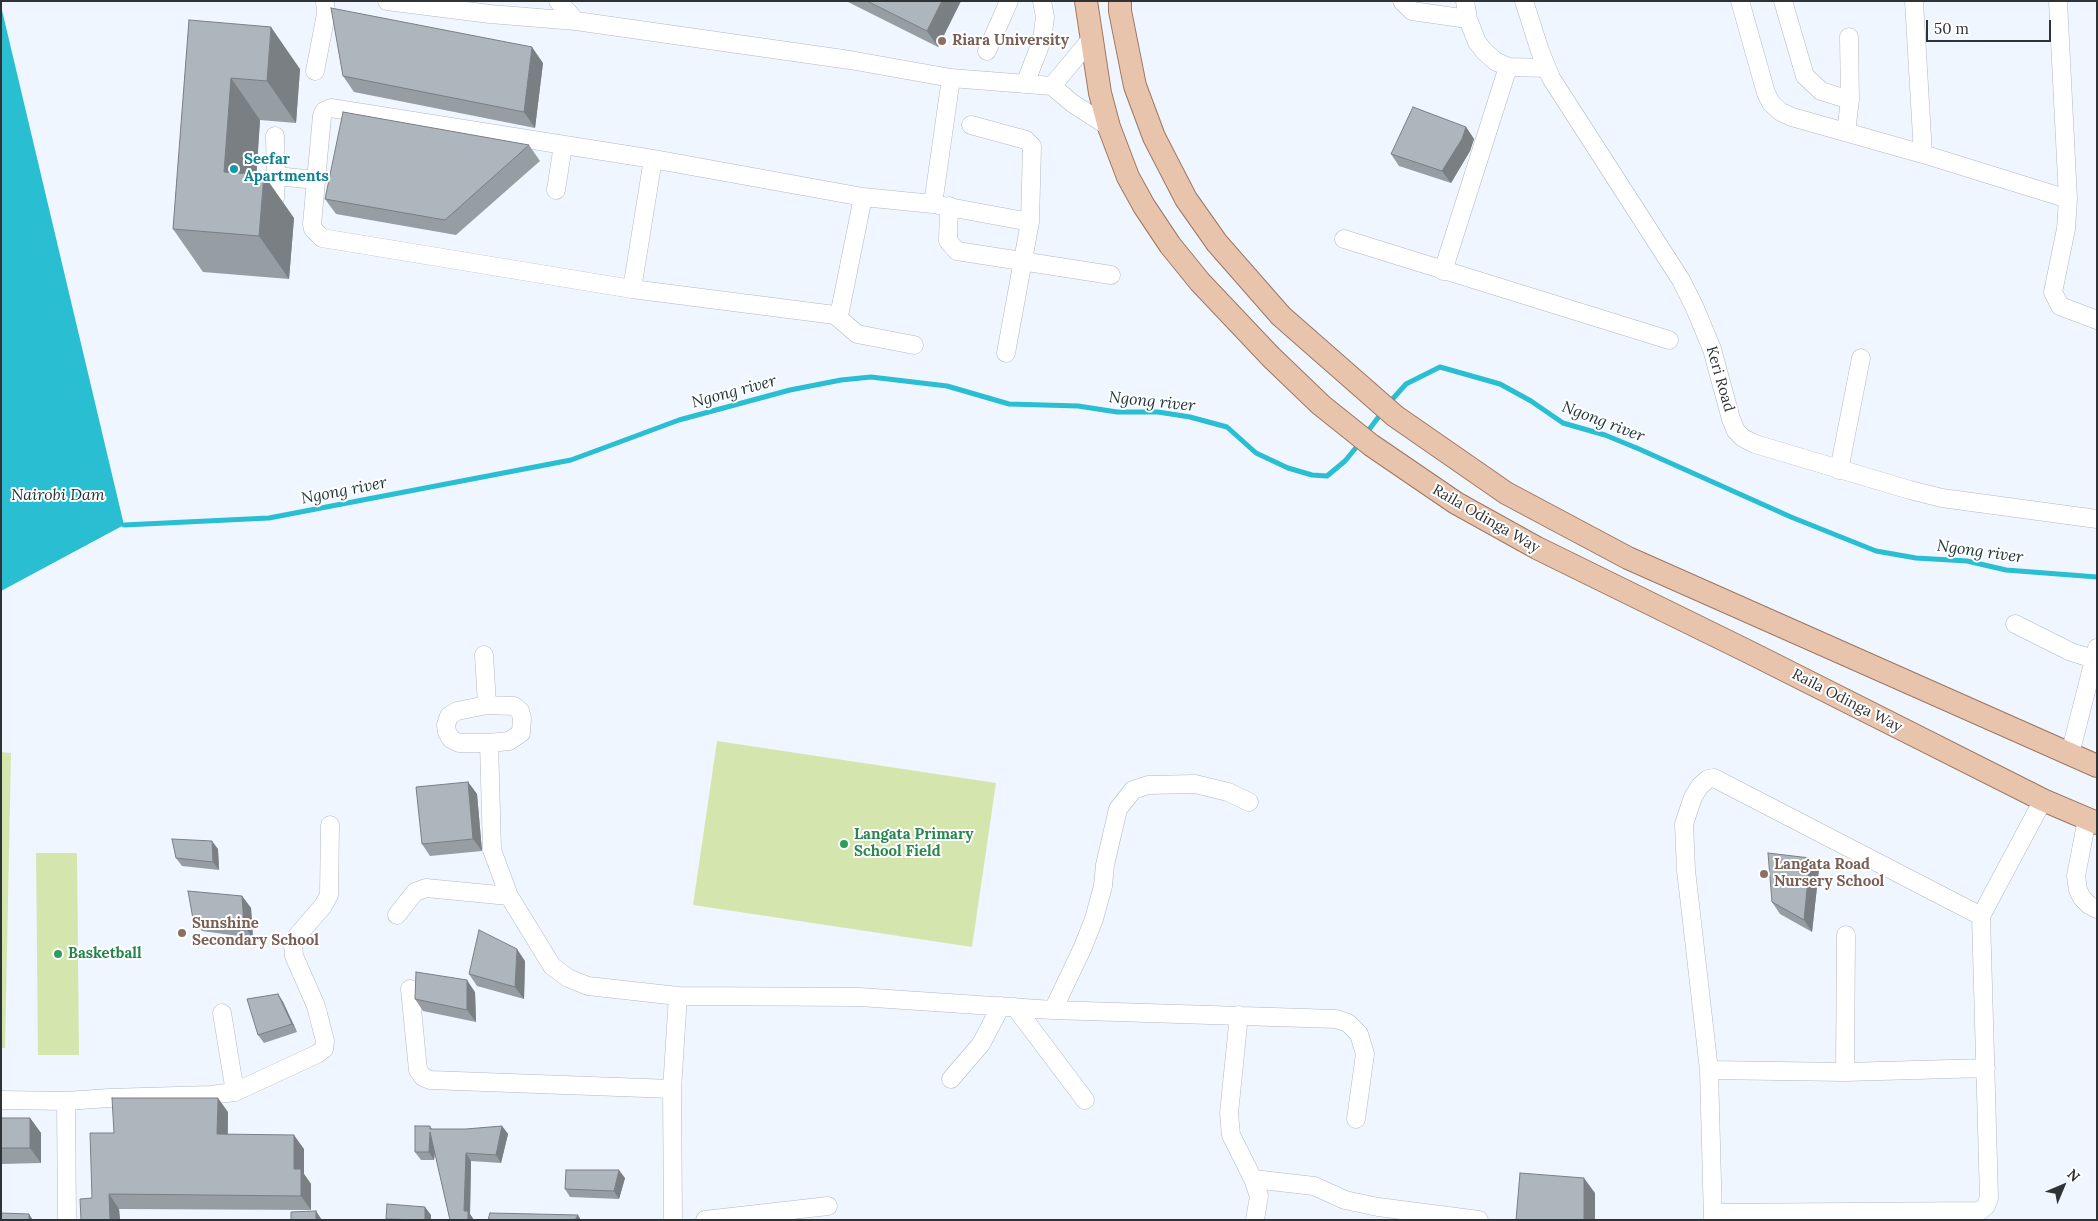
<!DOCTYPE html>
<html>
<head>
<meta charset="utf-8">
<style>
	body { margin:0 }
	#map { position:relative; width:2098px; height:1221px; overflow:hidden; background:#eff6ff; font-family:Lora,serif }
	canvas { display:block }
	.frame { position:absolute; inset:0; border:2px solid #303336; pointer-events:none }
	.north { position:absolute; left:2038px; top:1161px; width:50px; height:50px; -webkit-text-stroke:4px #fff; paint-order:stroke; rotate:45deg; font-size:14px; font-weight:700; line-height:20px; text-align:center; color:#303336 }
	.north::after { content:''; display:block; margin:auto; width:18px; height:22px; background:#303336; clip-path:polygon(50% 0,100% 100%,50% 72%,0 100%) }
	.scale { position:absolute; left:1926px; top:20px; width:125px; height:22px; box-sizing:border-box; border:2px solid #303336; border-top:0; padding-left:6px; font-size:15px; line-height:18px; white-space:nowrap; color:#303336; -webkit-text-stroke:4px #fff; paint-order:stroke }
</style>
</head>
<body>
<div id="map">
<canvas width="2098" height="1221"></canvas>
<div class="frame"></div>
<div class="north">N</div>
<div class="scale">50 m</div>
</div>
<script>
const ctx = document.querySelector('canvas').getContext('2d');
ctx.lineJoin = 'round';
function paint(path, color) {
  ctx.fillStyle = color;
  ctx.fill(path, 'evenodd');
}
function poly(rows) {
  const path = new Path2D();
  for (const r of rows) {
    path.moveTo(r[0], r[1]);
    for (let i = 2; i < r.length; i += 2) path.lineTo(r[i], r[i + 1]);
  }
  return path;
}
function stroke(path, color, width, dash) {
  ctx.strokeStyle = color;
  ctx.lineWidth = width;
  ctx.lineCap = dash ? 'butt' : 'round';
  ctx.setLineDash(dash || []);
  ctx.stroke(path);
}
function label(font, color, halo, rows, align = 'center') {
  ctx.font = font + ' Lora,serif';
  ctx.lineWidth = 4;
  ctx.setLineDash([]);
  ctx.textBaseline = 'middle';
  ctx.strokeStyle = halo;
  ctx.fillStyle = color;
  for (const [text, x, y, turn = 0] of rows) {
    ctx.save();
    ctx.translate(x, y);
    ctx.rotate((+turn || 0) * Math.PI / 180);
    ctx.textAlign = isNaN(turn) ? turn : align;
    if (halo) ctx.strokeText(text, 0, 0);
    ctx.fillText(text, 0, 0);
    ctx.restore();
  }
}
const green = poly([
	[717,741,996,783,972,947,693,905],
	[1,752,11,753,5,1048,1,1048],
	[36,853,77,853,79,1055,38,1055],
	[126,1219,293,1219,293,1220,126,1220]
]);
const water = poly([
	[1,6,124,525,1,591]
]);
const stream = poly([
	[1389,403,1406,384,1440,367,1500,384,1531,401,1563,423,1605,435,1639,449,1791,517,1876,551,1916,558,1967,561,2006,570,2097,577],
	[1365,435,1383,411],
	[124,525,269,518,571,460,679,420,790,390,841,380,871,377,947,386,1009,404,1078,406,1117,412,1158,412,1190,417,1227,427,1256,453,1288,468,1312,475,1327,476,1345,461,1359,444]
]);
const minor = poly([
	[387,1,490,14,576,21,850,60,951,78,1052,86,1072,103,1109,127],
	[558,1,576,21],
	[1402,1,1412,11,1468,19],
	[1465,1,1468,19,1477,42,1484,51,1495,61,1508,67,1547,68],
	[1524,1,1540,51,1551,78,1681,280,1694,306,1712,349,1731,419,1736,431,1743,438,1755,444,1910,490,1942,498,2097,519],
	[1740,1,1766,93,1771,103,1781,112,1792,117,1923,154,2068,199],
	[1783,1,1805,76,1821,91,1850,100,1846,132],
	[1914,1,1923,154],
	[2058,1,2068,199,2066,229,2053,292,2060,306,2097,320],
	[1849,37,1850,100],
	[987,51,1009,1],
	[315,71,326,14,325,1],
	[1025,84,1042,40,1045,17,1042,1],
	[1052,86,1091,39],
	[971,125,1026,140,1032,146,1030,222,1006,353],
	[275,136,276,176,275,198],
	[653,159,632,289,322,238,313,229,312,224,322,116,324,111,331,108,653,159,863,197,933,204,951,78],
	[276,176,316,180],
	[556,190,563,145],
	[938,205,1030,222],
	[949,206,948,241,957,251,1111,275],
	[1344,239,1669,340],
	[1443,271,1508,67],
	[632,289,835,315,840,311,863,197],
	[835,315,857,334,914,345],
	[1839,470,1861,358],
	[2015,624,2071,652,2094,659],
	[484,655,487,705,457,711,449,716,446,725,447,732,451,739,459,743,489,743,492,850,509,896,552,966,568,978,588,986,678,996],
	[487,705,514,706,520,711,522,718,521,733,509,741,489,743],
	[2070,754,2097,648],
	[2087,819,2076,876,2078,890,2082,898,2089,905,2097,909],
	[397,915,415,892,426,888,509,896],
	[410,989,418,1070,423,1077,430,1080,672,1089],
	[1015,1007,1085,1100],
	[1053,1010,1083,947,1094,919,1103,886,1105,865,1118,809,1133,790,1148,785,1195,784,1228,792,1249,802],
	[1239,1015,1229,1113,1231,1135,1253,1179,1259,1196,1255,1220],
	[1709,1070,1845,1072,1986,1068],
	[1845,1072,1846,935],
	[951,1079,981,1044,1001,1006],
	[235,1092,317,1054,324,1049,325,1041,316,1006,294,956,293,945,297,936,323,906,329,895,330,825],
	[1,1100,66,1101,67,1220],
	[66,1101,109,1098,211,1095,235,1092,222,1013],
	[1253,1179,1314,1186,1345,1200,1378,1207,1479,1220],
	[1714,1213,1980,1211,1986,1206,1989,1198,1981,916,2043,800],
	[673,1220,672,1089,678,996,859,997,1053,1010,1336,1019,1348,1023,1359,1034,1365,1054,1356,1119],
	[705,1220,828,1206],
	[1713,1220,1709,1070,1686,870,1684,824,1693,797,1700,786,1708,779,1714,778,1981,916]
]);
const major = poly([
	[1086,1,1100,93,1109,127,1128,177,1144,206,1170,245,1200,282,1271,357,1321,405,1371,445,1456,503,1537,548,1751,653,2043,800,2097,823],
	[1120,1,1120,11,1135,86,1154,137,1186,199,1217,243,1281,316,1395,416,1506,493,1628,558,2097,766]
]);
const wall = poly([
	[846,1,961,1,938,47],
	[189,20,300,69,296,123,260,120,256,175,294,218,289,279,203,272,173,229],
	[543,63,535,128,354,92,343,76],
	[1466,127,1474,139,1470,151,1451,183,1399,166,1391,154],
	[529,145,540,161,456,235,336,214,325,199],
	[468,782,477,794,482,851,430,856,422,844],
	[218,849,219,870,182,866,176,858],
	[1810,858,1819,869,1812,932,1780,914,1772,902],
	[242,896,251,908,253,938,202,931,193,919],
	[525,961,524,999,477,986,469,974],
	[475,992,476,1022,423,1011,415,999],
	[278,994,283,1002,297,1032,264,1043,258,1035],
	[228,1112,228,1134,304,1149,304,1174,311,1184,311,1210,119,1209,120,1220,81,1220,92,1198,114,1133],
	[1,1118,30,1118,41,1133,41,1163,2,1164,2,1170,1,1170],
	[430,1126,432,1129,466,1129,502,1126,508,1134,501,1163,471,1161,470,1214,474,1220,450,1220,435,1153,434,1160,421,1160,415,1152],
	[625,1178,619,1199,570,1197,565,1189]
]);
const shadedWall = poly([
	[942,1,961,1,938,47,927,31],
	[271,27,300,69,296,123,267,81],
	[532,47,543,63,535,128,524,112],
	[231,78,260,120,254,214,224,172],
	[1466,127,1474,139,1470,151,1451,183,1442,171],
	[264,175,294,218,289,279,259,236],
	[468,782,477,794,482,851,473,839],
	[212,841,218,849,219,870,213,862],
	[1810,858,1819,869,1812,932,1804,920],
	[242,896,251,908,253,938,244,926],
	[517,949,525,961,524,999,515,987],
	[467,980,475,992,476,1022,467,1010],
	[278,994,283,1002,297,1032,292,1024],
	[218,1098,228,1112,227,1148,217,1134],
	[30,1118,41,1133,41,1163,30,1148],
	[502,1126,508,1134,501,1163,496,1155],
	[430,1132,436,1140,434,1160,429,1152],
	[294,1135,304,1149,304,1174,311,1184,311,1210,301,1196,294,1169],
	[466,1153,471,1161,470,1214,474,1220,468,1220,464,1211],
	[619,1170,625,1178,619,1199,614,1191],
	[1584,1178,1595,1193,1595,1220,1584,1220],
	[109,1194,119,1209,120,1220,110,1220],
	[425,1207,431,1215,431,1220,425,1220],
	[316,1211,322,1220,316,1220],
	[29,1214,33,1220,29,1220],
	[578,1215,581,1220,575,1220]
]);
const building = poly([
	[867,1,942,1,927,31,867,1],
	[331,8,532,47,524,112,343,76,331,8],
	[189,20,271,27,267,81,231,78,224,172,264,175,259,236,173,229,189,20],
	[1413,107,1466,127,1462,139,1442,171,1391,154,1413,107],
	[343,112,529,145,445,220,325,199,343,112],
	[468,782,473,839,422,844,416,787,468,782],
	[172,839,212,841,213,862,176,858,172,839],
	[1768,853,1810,858,1804,920,1772,902,1768,853],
	[188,891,242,896,244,926,193,919,188,891],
	[479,930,517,949,515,987,469,974,479,930],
	[416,972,467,980,467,1010,415,999,416,972],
	[278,994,292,1024,258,1035,247,999,278,994],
	[112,1098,218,1098,217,1134,294,1135,294,1169,301,1169,301,1196,109,1194,110,1220,81,1220,80,1199,92,1198,90,1133,114,1133,112,1098],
	[1,1118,30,1118,30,1148,1,1148,1,1118],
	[415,1126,430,1126,430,1129,466,1129,502,1126,496,1155,466,1153,464,1211,468,1211,468,1220,450,1220,430,1132,429,1152,415,1152,415,1126],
	[566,1170,619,1170,614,1191,565,1189,566,1170],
	[1520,1173,1584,1178,1584,1220,1516,1220,1520,1173],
	[387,1204,425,1207,425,1220,386,1219,387,1204],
	[316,1211,316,1220,291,1220,291,1212,316,1211],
	[1,1213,29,1214,29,1220,1,1220,1,1213],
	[490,1213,578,1215,575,1220,488,1220,490,1213]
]);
const markers = [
	[942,41,5,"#8d6e63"],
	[234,169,5,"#0f9aa8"],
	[844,844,5,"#2e9e5b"],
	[1764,874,5,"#8d6e63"],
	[182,933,5,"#8d6e63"],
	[58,954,5,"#2e9e5b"]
];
const educationNames = [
	["Riara University",952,41],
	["Langata Road",1774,865],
	["Nursery School",1774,882],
	["Sunshine",192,924],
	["Secondary School",192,941]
];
const cultureNames = [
	["Seefar",244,160],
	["Apartments",244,177]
];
const streetNames = [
	["Keri Road",1720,379,74],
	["Raila Odinga Way",1486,519,30],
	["Raila Odinga Way",1847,701,27]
];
const leisureNames = [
	["Langata Primary",854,835],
	["School Field",854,852],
	["Basketball",68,954]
];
const waterNames = [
	["Ngong river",734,392,-15],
	["Ngong river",1152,402,6],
	["Ngong river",1603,422,21],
	["Ngong river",344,491,-11],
	["Nairobi Dam",58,495],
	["Ngong river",1980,552,8]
];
paint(green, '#d4e6ad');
paint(water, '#29bed1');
stroke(stream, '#29bed1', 5);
stroke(minor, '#b2b9c1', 19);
stroke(major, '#9e775f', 24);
stroke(minor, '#fff', 18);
stroke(major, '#e9c4ac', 22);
paint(wall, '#969da3');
paint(shadedWall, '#7a7f84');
paint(building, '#aeb6bd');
stroke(building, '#7a7f84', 1);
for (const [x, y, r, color] of markers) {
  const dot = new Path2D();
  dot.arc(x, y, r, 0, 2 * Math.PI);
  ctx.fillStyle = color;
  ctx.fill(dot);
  stroke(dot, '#fff', 2);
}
label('bold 15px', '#785e54', '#fff', educationNames, 'left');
label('bold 15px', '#0d838f', '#fff', cultureNames, 'left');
label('15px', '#303336', '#fff', streetNames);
label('bold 15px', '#27864d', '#fff', leisureNames, 'left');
label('italic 16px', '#1a3134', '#fff', waterNames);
</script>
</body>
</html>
